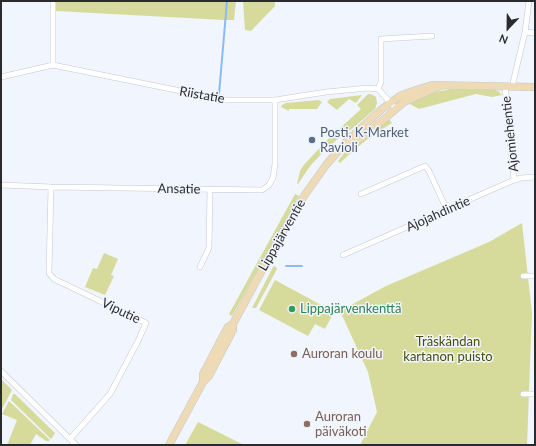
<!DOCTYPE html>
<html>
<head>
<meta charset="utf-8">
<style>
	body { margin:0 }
	#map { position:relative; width:536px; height:446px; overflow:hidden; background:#f1f5fd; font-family:Lato,sans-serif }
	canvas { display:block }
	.frame { position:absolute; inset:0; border:2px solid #2a2b2e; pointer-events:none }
	.north { position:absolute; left:488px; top:8px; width:40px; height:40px; -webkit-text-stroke:3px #f1f5fd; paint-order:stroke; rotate:202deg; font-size:11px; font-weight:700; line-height:16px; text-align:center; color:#2a2b2e }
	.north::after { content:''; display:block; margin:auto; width:14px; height:18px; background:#2a2b2e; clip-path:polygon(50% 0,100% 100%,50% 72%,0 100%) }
</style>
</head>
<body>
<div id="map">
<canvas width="536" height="446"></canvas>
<div class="frame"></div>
<div class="north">N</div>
</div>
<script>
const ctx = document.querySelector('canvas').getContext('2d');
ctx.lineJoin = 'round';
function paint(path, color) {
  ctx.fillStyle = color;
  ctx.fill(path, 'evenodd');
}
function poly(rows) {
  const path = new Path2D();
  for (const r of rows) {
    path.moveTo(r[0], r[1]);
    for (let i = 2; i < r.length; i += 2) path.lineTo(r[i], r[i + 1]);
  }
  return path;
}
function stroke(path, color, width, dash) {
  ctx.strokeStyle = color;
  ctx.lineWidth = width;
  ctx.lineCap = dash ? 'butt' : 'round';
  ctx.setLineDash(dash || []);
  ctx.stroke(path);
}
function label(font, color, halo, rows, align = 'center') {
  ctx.font = font + ' Lato,sans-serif';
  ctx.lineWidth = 3;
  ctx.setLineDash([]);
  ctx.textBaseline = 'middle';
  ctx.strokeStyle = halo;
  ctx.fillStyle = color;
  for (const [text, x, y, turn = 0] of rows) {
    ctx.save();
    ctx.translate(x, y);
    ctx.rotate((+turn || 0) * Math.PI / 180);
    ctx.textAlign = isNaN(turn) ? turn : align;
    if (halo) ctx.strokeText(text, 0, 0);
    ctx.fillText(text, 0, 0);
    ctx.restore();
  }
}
const green = poly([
	[56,1,236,1,234,20,224,20,56,11],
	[243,1,275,1,275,6,251,31,245,30],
	[451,89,495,90,498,91,502,95,492,97,476,94,419,109,408,103,435,92],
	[368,94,371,94,376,97,377,103,375,109,353,128,340,137,325,150,310,166,298,184,297,184,300,171,303,166,326,141,361,109,357,105],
	[362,95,356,103,349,99,337,110,327,102,330,99],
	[319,100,322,102,317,109,289,109,289,111,281,107,282,105,286,103],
	[388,118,392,123,369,138,353,151,340,163,338,161,347,149],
	[295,194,299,196,232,316,229,314],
	[522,223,532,313,527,445,360,445,377,412,368,372,340,311,386,286,489,242],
	[104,253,118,259,111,275,114,276,105,295,85,287,93,268,97,269],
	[275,266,277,269,256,308,252,308,273,267],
	[275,280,334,312,325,329,315,324,308,336,259,310],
	[1,379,12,390,1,411],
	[13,394,15,394,55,433,51,439,11,400],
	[9,401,50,440,49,441,46,441,36,434,30,445,7,445,17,420,2,414],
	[198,422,244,445,185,445]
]);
const stream = poly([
	[219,94,227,1],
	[286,266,302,266]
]);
const street = poly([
	[53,1,53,65],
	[525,32,535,33],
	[1,77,53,65,225,100,275,100,326,92,368,88,378,89,396,109],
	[505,87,514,180],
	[512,87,525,32,529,1],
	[378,89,381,82,381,39,432,36],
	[1,185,51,187,262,190,269,185,273,178,275,164,275,100],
	[51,187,49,273,54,279,146,323,138,341,110,394,70,439],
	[361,194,425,166,429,171,447,210],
	[343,255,514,180,521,178,535,177],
	[200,267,209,248,210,189],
	[523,276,535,276],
	[1,371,76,445],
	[523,394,535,394]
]);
const secondary = poly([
	[346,147,368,133,404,102,440,86],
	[203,382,203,374,225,332,228,327,233,324,281,235,304,196,326,165,347,141,382,109,400,96,410,92,432,85,535,87],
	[169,445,203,382,209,376,233,330,233,324]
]);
const markers = [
	[312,140,4,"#5c6f8a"],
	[292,309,4,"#2e9e5b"],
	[294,354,4,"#8d6e63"],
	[307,424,4,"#8d6e63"]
];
const streetNames = [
	["Riistatie",202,95,10],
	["Ajomiehentie",510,134,-96],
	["Ansatie",179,189,1],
	["Ajojahdintie",438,214,-24],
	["Lippajärventie",282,235,-60],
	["Viputie",121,311,26]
];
const serviceNames = [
	["Posti, K-Market",320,133],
	["Ravioli",320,148]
];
const leisureNames = [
	["Lippajärvenkenttä",300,309]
];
const parkNames = [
	["Träskändan",448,342],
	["kartanon puisto",448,357]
];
const educationNames = [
	["Auroran koulu",302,354],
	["Auroran",315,417],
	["päiväkoti",315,432]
];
paint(green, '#d6db9b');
stroke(stream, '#89bbf9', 2);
stroke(street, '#c3c8cf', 6);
stroke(secondary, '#c3c8cf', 8);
stroke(street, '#fff', 5);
stroke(secondary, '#eedab4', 7);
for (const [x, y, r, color] of markers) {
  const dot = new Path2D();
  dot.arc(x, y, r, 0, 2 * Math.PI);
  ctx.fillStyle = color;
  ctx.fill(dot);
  stroke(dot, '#f1f5fd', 1.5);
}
label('13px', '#2a2b2e', '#f1f5fd', streetNames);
label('13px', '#4e5e75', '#f1f5fd', serviceNames, 'left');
label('13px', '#27864d', '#f1f5fd', leisureNames, 'left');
label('13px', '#494c0e', '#f1f5fd', parkNames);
label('13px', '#785e54', '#f1f5fd', educationNames, 'left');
</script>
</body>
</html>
